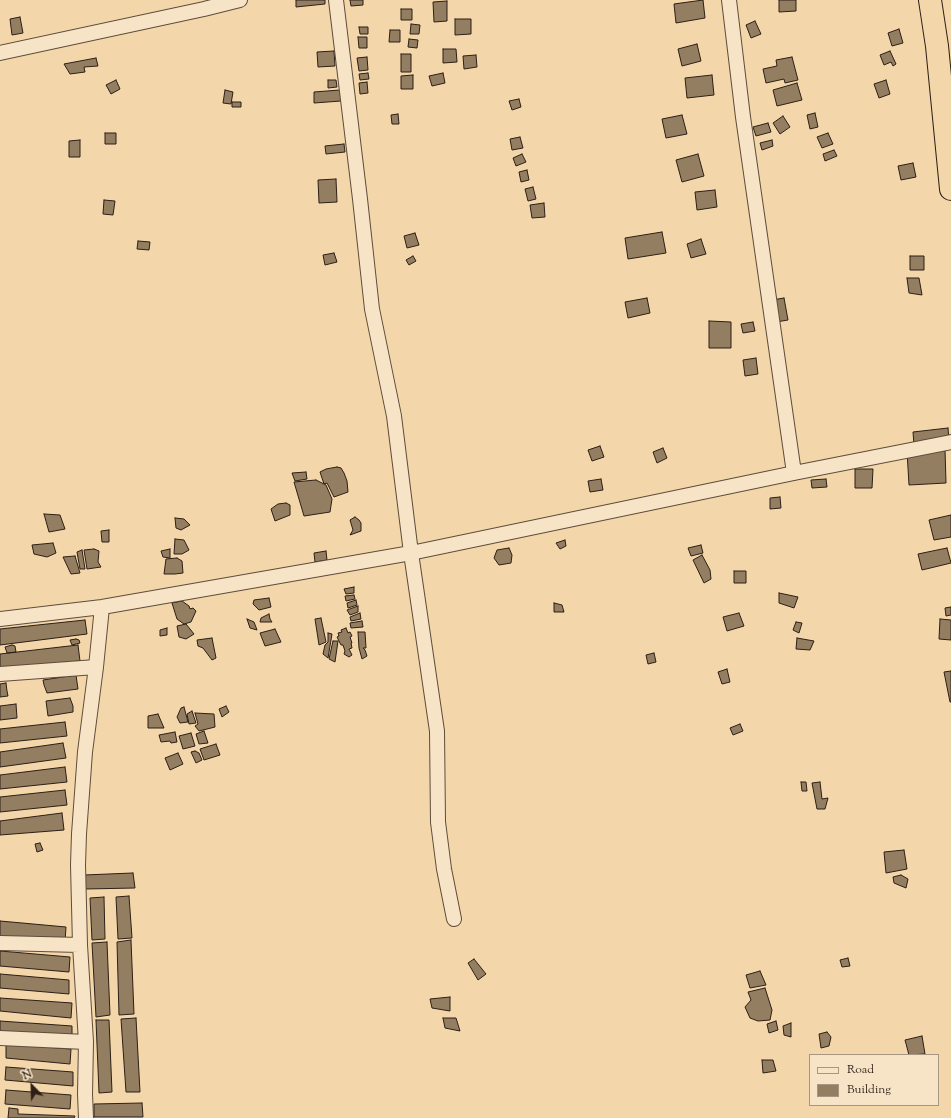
<!DOCTYPE html>
<html>
<head>
<meta charset="utf-8">
<style>
	body { margin:0 }
	#map { position:relative; width:951px; height:1118px; overflow:hidden; background:#f3d6a9; font-family:"Sorts Mill Goudy",serif }
	canvas { display:block }
	.legend { position:absolute; left:809px; top:1054px; width:130px; height:52px; box-sizing:border-box; background:#f7e4c7; border:1px solid #a69580; margin:0; padding:5px 7px; list-style:none; font-size:12px; color:#2d1f16 }
	.legend li { display:flex; align-items:center; gap:8px; height:20px }
	.legend b { width:20px; border:1px solid #a69580 }
	.north { position:absolute; left:12px; top:1066px; width:40px; height:40px; -webkit-text-stroke:3px #f7e4c7; paint-order:stroke; rotate:337deg; font-size:11px; font-weight:700; line-height:16px; text-align:center; color:#2d1f16 }
	.north::after { content:''; display:block; margin:auto; width:14px; height:18px; background:#2d1f16; clip-path:polygon(50% 0,100% 100%,50% 72%,0 100%) }
</style>
</head>
<body>
<div id="map">
<canvas width="951" height="1118"></canvas>
<ul class="legend">
<li><b style="height:5px;background:#f7e4c7"></b>Road</li>
<li><b style="height:11px;background:#947e62"></b>Building</li>
</ul>
<div class="north">N</div>
</div>
<script>
const ctx = document.querySelector('canvas').getContext('2d');
ctx.lineJoin = 'round';
function paint(path, color) {
  ctx.fillStyle = color;
  ctx.fill(path, 'evenodd');
}
function poly(rows) {
  const path = new Path2D();
  for (const r of rows) {
    path.moveTo(r[0], r[1]);
    for (let i = 2; i < r.length; i += 2) path.lineTo(r[i], r[i + 1]);
  }
  return path;
}
function stroke(path, color, width, dash) {
  ctx.strokeStyle = color;
  ctx.lineWidth = width;
  ctx.lineCap = dash ? 'butt' : 'round';
  ctx.setLineDash(dash || []);
  ctx.stroke(path);
}
const building = poly([
	[296,0,325,0,325,4,296,7,296,0],
	[350,0,363,0,363,5,351,6,350,0],
	[703,0,705,18,676,23,674,4,703,0],
	[779,0,796,0,796,11,779,12,779,0],
	[447,1,447,21,434,22,433,2,447,1],
	[401,9,412,9,412,20,401,20,401,9],
	[20,17,23,33,12,35,10,19,20,17],
	[455,19,471,19,471,34,455,35,455,19],
	[755,21,761,34,751,38,746,25,755,21],
	[411,24,420,25,419,34,410,34,411,24],
	[359,27,368,27,368,34,360,34,359,27],
	[899,29,903,43,892,46,888,33,899,29],
	[390,30,400,30,400,42,389,42,390,30],
	[358,37,367,37,367,48,359,48,358,37],
	[409,39,418,40,417,48,408,47,409,39],
	[697,44,701,61,682,66,678,49,697,44],
	[443,49,456,49,457,62,443,63,443,49],
	[334,51,335,66,318,67,317,52,334,51],
	[890,51,896,64,893,66,891,62,884,65,880,55,890,51],
	[401,54,411,54,411,72,401,72,401,54],
	[476,55,477,67,464,69,463,56,476,55],
	[367,57,368,70,359,71,357,58,367,57],
	[792,57,798,80,785,83,784,79,766,83,763,69,777,66,776,60,792,57],
	[96,58,98,66,84,67,85,72,70,74,64,64,96,58],
	[368,73,369,79,360,80,359,74,368,73],
	[443,73,445,83,432,86,429,76,443,73],
	[413,75,413,89,401,89,401,76,413,75],
	[712,75,714,95,687,98,685,78,712,75],
	[116,80,120,89,111,94,106,85,116,80],
	[328,80,336,80,337,87,328,88,328,80],
	[886,80,890,94,879,98,874,84,886,80],
	[367,82,368,93,360,94,359,83,367,82],
	[797,83,802,100,777,106,773,90,797,83],
	[225,90,233,92,231,104,223,103,225,90],
	[340,90,341,101,314,103,314,92,340,90],
	[519,99,521,107,512,110,509,101,519,99],
	[232,102,241,102,241,107,232,107,232,102],
	[815,113,818,127,810,129,807,115,815,113],
	[398,114,399,124,392,124,391,115,398,114],
	[682,115,687,134,666,138,662,119,682,115],
	[783,116,790,127,780,134,773,123,783,116],
	[768,123,771,132,756,136,753,127,768,123],
	[105,133,116,133,116,144,105,144,105,133],
	[828,133,833,144,822,148,817,137,828,133],
	[520,137,523,148,512,150,510,139,520,137],
	[80,140,80,157,69,157,69,141,80,140],
	[772,140,773,146,762,150,760,143,772,140],
	[344,144,345,152,326,154,325,146,344,144],
	[834,150,837,156,825,161,823,154,834,150],
	[522,154,526,162,516,166,513,158,522,154],
	[698,154,704,176,682,182,676,160,698,154],
	[913,163,916,177,901,180,898,166,913,163],
	[527,170,529,180,521,182,519,172,527,170],
	[336,179,337,202,319,203,318,180,336,179],
	[533,187,536,199,528,201,525,189,533,187],
	[715,190,717,207,697,210,695,192,715,190],
	[104,200,115,201,113,215,103,214,104,200],
	[544,203,545,217,532,218,530,205,544,203],
	[662,232,666,253,628,259,625,238,662,232],
	[415,233,419,245,407,248,404,236,415,233],
	[701,239,706,254,691,258,687,244,701,239],
	[138,241,150,242,149,250,137,249,138,241],
	[334,253,337,262,325,265,323,255,334,253],
	[413,256,416,261,409,265,406,260,413,256],
	[910,256,924,256,924,270,910,270,910,256],
	[907,278,919,278,922,295,909,293,907,278],
	[647,298,650,313,628,318,625,302,647,298],
	[784,298,788,320,776,322,772,300,784,298],
	[709,321,731,322,731,348,709,348,709,321],
	[753,322,755,331,743,333,741,324,753,322],
	[756,358,758,374,745,376,743,360,756,358],
	[948,428,949,440,914,445,913,432,948,428],
	[600,446,604,457,592,461,588,450,600,446],
	[663,448,667,458,657,463,653,452,663,448],
	[945,449,946,483,909,485,907,451,945,449],
	[337,467,341,468,344,473,347,481,348,492,334,497,327,483,324,484,320,472,326,469,337,467],
	[855,469,873,469,872,488,855,488,855,469],
	[306,472,307,479,295,481,292,473,306,472],
	[601,479,603,490,590,492,588,481,601,479],
	[826,479,827,487,812,488,811,480,826,479],
	[316,480,326,485,332,499,330,512,304,516,294,482,316,480],
	[780,497,781,508,770,509,770,498,780,497],
	[286,503,290,505,290,515,275,521,271,509,278,504,286,503],
	[44,514,60,515,65,529,49,532,44,514],
	[951,515,951,537,934,540,929,520,951,515],
	[355,517,359,520,361,523,361,531,350,535,353,530,350,520,355,517],
	[175,518,184,519,190,525,181,530,176,528,175,518],
	[109,530,109,542,102,542,101,531,109,530],
	[175,539,184,540,189,550,182,554,174,554,175,539],
	[565,540,566,546,560,549,556,543,565,540],
	[53,543,56,553,47,557,34,554,32,545,53,543],
	[701,545,703,553,691,556,688,548,701,545],
	[509,548,512,555,511,563,499,565,494,558,497,550,509,548],
	[947,548,951,563,922,570,918,554,947,548],
	[94,549,99,551,98,562,101,567,87,569,84,550,94,549],
	[170,549,170,558,163,557,161,551,170,549],
	[82,550,85,569,80,569,77,552,82,550],
	[326,551,327,560,315,562,314,553,326,551],
	[702,555,710,570,711,579,704,583,693,560,702,555],
	[75,556,80,573,71,574,63,557,75,556],
	[177,558,182,561,183,573,175,574,164,574,166,559,177,558],
	[734,571,746,571,746,583,734,583,734,571],
	[354,587,354,593,346,594,344,589,354,587],
	[779,593,798,597,794,608,779,603,779,593],
	[354,595,355,599,346,601,345,596,354,595],
	[269,598,271,607,259,610,253,604,254,600,269,598],
	[356,600,357,605,348,608,347,603,356,600],
	[182,601,189,606,190,609,193,608,196,611,191,622,184,624,177,619,172,603,182,601],
	[554,603,562,605,564,612,554,612,554,603],
	[358,606,358,612,350,615,347,610,358,606],
	[951,607,951,615,946,616,945,608,951,607],
	[360,613,361,619,351,621,350,617,360,613],
	[739,613,744,626,727,631,723,617,739,613],
	[269,614,270,619,272,622,260,622,261,618,269,614],
	[321,618,326,642,319,645,315,619,321,618],
	[247,619,254,622,257,630,250,628,247,619],
	[940,619,951,620,951,640,939,639,940,619],
	[85,620,87,634,0,645,0,629,85,620],
	[362,621,363,627,351,628,350,623,362,621],
	[796,622,802,623,799,633,793,630,796,622],
	[186,624,194,634,186,639,179,637,177,626,186,624],
	[167,628,167,635,160,636,160,630,167,628],
	[346,628,348,633,350,632,352,636,350,637,352,643,351,643,352,648,349,649,352,655,349,657,344,654,345,651,343,645,341,645,337,637,339,636,338,633,342,632,341,630,346,628],
	[275,629,281,642,265,646,260,633,275,629],
	[358,632,365,632,366,648,363,648,365,650,367,656,362,659,359,648,358,632],
	[328,633,332,634,328,658,323,654,325,645,328,642,328,633],
	[212,638,216,658,212,660,203,648,198,646,197,640,212,638],
	[797,638,814,641,810,650,796,649,797,638],
	[76,639,79,640,80,643,72,645,70,640,76,639],
	[333,641,338,641,335,662,329,659,333,641],
	[12,645,15,646,16,652,7,653,5,647,12,645],
	[78,645,80,661,0,668,0,654,78,645],
	[654,653,656,662,648,664,646,655,654,653],
	[727,669,730,682,722,684,718,672,727,669],
	[951,671,951,702,950,702,944,672,951,671],
	[76,675,78,689,47,693,44,685,43,680,76,675],
	[6,683,7,691,8,696,0,697,0,684,6,683],
	[70,698,73,706,73,712,48,716,46,701,70,698],
	[16,704,17,718,0,720,0,706,16,704],
	[226,706,229,712,222,717,219,709,226,706],
	[184,707,188,722,180,723,177,717,181,708,184,707],
	[192,711,196,723,189,724,187,714,192,711],
	[195,713,214,714,215,727,199,731,195,726,198,724,195,713],
	[158,714,164,728,148,728,148,716,158,714],
	[65,722,67,736,0,743,0,729,65,722],
	[740,724,743,731,733,735,730,728,740,724],
	[204,731,208,743,199,744,196,734,204,731],
	[175,732,177,742,171,743,170,741,161,742,159,735,175,732],
	[191,733,195,746,183,749,179,736,191,733],
	[63,743,66,758,0,767,0,752,63,743],
	[216,744,220,755,204,760,200,749,216,744],
	[195,751,199,753,202,760,196,763,191,752,195,751],
	[178,753,183,764,170,770,165,758,178,753],
	[65,767,67,782,0,789,0,775,65,767],
	[801,782,806,782,807,791,802,791,801,782],
	[820,782,822,799,828,798,825,809,817,809,812,783,820,782],
	[65,790,67,805,0,812,0,797,65,790],
	[62,813,64,830,0,835,0,821,62,813],
	[40,843,43,850,37,852,35,844,40,843],
	[904,850,907,869,886,873,884,852,904,850],
	[133,873,135,888,85,889,84,875,133,873],
	[901,875,908,879,906,888,894,883,893,877,901,875],
	[129,896,132,938,118,939,116,897,129,896],
	[104,897,105,939,92,940,90,898,104,897],
	[0,921,66,927,65,941,0,936,0,921],
	[131,940,134,1014,119,1015,117,942,131,940],
	[107,942,110,1015,96,1017,92,943,107,942],
	[0,951,70,957,69,972,0,966,0,951],
	[848,958,850,966,842,967,840,960,848,958],
	[474,959,486,974,478,980,468,963,474,959],
	[760,971,766,985,750,988,746,975,760,971],
	[0,974,69,980,69,994,0,988,0,974],
	[765,988,772,1010,770,1020,758,1021,750,1018,745,1007,751,1000,748,992,765,988],
	[450,997,450,1011,432,1008,430,999,450,997],
	[0,998,72,1003,71,1018,0,1011,0,998],
	[136,1018,140,1092,126,1092,121,1019,136,1018],
	[443,1018,456,1018,460,1031,445,1028,443,1018],
	[96,1020,109,1020,112,1092,99,1093,96,1020],
	[0,1021,72,1026,72,1039,0,1034,0,1021],
	[776,1021,778,1030,769,1033,767,1024,776,1021],
	[791,1023,791,1037,784,1035,783,1026,791,1023],
	[827,1032,831,1037,829,1046,821,1048,819,1034,827,1032],
	[922,1036,925,1054,909,1055,905,1040,922,1036],
	[6,1044,71,1049,70,1064,6,1058,6,1044],
	[762,1060,773,1060,776,1071,763,1073,762,1060],
	[6,1067,73,1072,73,1086,5,1080,6,1067],
	[6,1090,71,1095,70,1109,5,1104,6,1090],
	[142,1103,143,1117,94,1117,94,1104,142,1103],
	[9,1108,18,1109,18,1114,75,1116,74,1118,8,1118,9,1108]
]);
const street = poly([
	[336,0,360,199,372,309,394,416,411,553,437,731,438,822,444,869,454,919],
	[729,0,743,117,794,473],
	[0,53,204,9,240,0],
	[0,619,102,607,411,553,794,473,951,442],
	[0,674,96,667],
	[0,943,80,945],
	[0,1038,86,1042],
	[86,1118,85,1094,86,1042,80,945,78,865,79,834,85,752,96,667,102,607]
]);
const highway = poly([
	[930,0,937,46,951,189]
]);
paint(building, '#947e62');
stroke(building, '#2d1f16', 1);
stroke(street, '#5e4d3b', 16);
stroke(highway, '#2d1f16', 24);
stroke(street, '#f7e4c7', 14);
stroke(highway, '#f3d6a9', 22);
</script>
</body>
</html>
